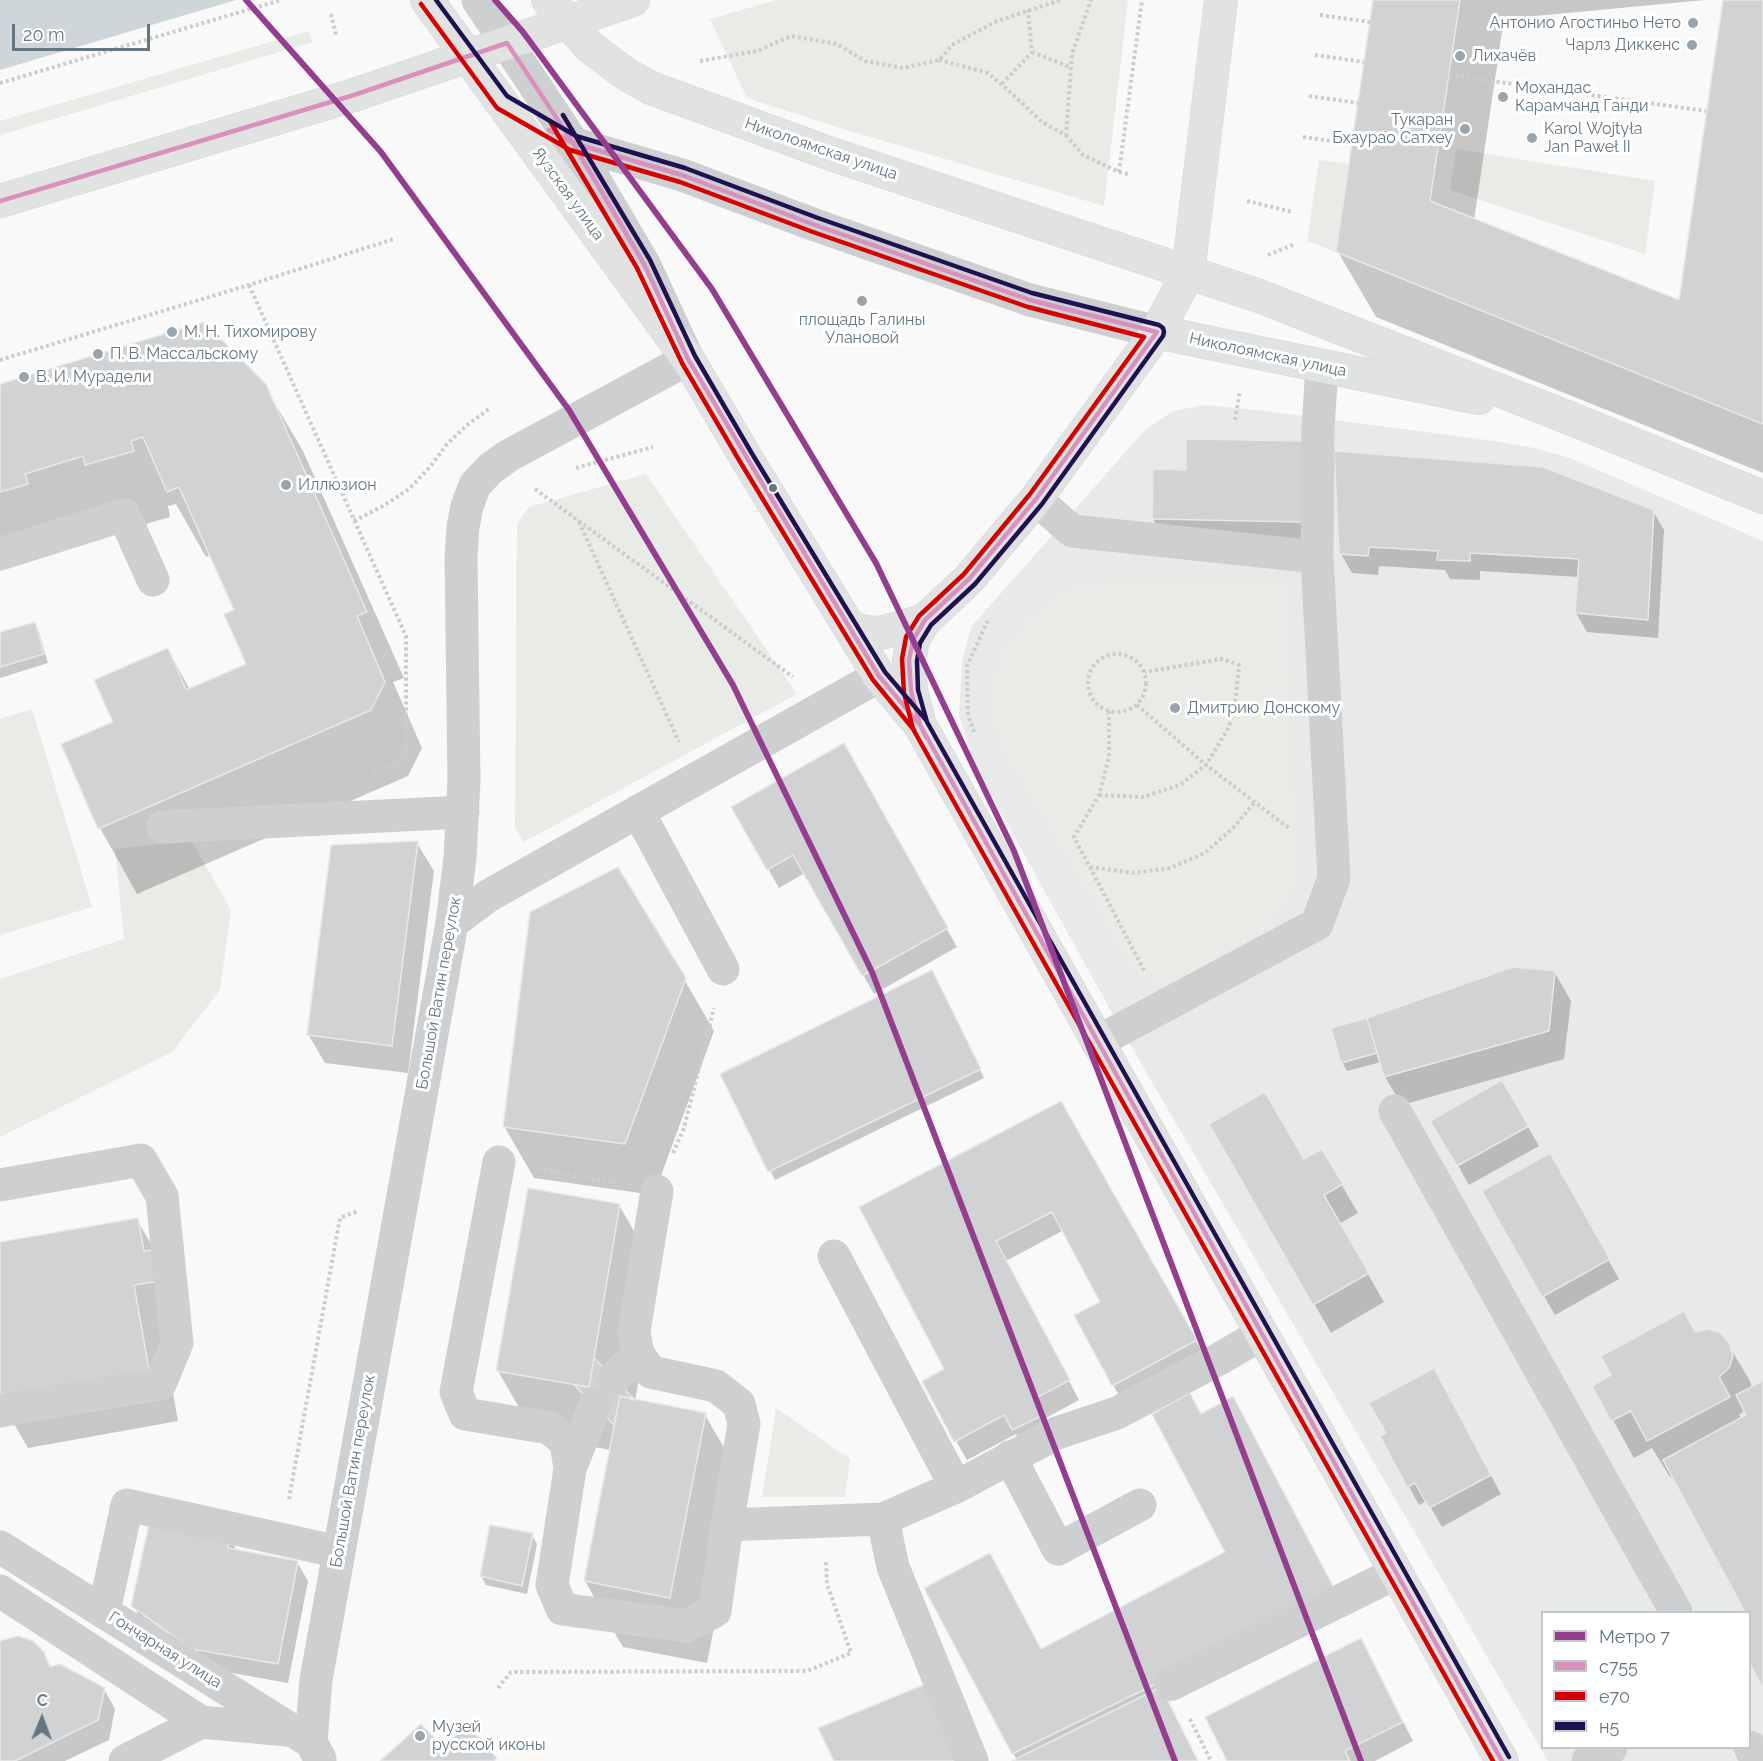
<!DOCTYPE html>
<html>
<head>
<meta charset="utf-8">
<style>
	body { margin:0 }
	#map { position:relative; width:1763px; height:1761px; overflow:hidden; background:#f9f9f9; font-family:Raleway,sans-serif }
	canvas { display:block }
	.legend { position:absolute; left:1541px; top:1611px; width:210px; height:138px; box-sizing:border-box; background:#fff; border:2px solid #c1c8cd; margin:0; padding:8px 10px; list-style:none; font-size:18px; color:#657683 }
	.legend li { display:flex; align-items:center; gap:12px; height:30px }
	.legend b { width:30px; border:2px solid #c1c8cd }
	.north { position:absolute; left:12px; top:1689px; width:60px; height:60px; -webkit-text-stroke:4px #fff; paint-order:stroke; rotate:1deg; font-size:16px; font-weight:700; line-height:24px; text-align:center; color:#657683 }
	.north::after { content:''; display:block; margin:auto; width:21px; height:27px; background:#657683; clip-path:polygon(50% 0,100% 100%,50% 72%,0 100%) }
	.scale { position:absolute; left:12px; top:24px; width:138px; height:27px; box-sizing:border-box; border:3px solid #657683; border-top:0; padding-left:8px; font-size:18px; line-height:21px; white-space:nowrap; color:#657683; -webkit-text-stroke:4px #fff; paint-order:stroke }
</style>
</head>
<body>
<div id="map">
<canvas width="1763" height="1761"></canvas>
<ul class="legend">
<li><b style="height:8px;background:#943e90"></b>Метро 7</li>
<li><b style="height:8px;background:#d891be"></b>с755</li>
<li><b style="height:8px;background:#d50100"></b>е70</li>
<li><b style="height:8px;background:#1f1051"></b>н5</li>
</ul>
<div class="north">С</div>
<div class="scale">20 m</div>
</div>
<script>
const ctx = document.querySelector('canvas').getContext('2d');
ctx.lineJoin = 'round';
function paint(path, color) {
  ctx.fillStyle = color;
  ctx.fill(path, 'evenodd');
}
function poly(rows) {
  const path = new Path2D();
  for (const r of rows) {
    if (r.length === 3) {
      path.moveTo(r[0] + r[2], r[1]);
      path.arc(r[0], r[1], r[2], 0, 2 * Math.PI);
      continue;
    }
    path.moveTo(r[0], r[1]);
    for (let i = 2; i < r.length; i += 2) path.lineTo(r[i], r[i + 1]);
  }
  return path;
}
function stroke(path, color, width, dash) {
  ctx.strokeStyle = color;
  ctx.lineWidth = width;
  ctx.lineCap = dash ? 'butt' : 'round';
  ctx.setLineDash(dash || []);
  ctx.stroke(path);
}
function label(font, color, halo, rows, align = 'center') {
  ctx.font = font + ' Raleway,sans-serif';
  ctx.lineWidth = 6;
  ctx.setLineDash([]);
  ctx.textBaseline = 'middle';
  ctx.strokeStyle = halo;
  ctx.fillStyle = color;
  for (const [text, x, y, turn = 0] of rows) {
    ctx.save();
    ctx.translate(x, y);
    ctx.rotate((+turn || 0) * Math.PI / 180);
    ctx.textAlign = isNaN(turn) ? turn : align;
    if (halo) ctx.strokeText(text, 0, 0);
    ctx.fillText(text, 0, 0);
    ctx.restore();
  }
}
const built = poly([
	[1205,405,1265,411,1494,441,1534,448,1570,458,1763,541,1763,1761,1548,1761,1121,1029,975,766,959,716,962,662,971,627,1145,430,1173,411],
	[1542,1612,1750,1612,1750,1748,1542,1748]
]);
const green = poly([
	[776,0,1128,0,1104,206,840,128,747,98,710,19],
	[308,31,313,42,0,135,0,121],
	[1456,149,1655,181,1645,254,1450,190],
	[1319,160,1349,164,1336,252,1307,241],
	[646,474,797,694,524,842,515,828,517,523,529,507],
	[1287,580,1294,888,1264,931,1170,984,1137,976,1005,755,995,728,992,703,993,676,1003,649,1029,617,1067,590,1103,581],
	[32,709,92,907,0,935,0,719],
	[191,840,231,910,220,990,172,1052,0,1137,0,979,124,939,115,849],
	[776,1408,850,1459,845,1497,762,1497]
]);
const water = poly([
	[0,0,236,0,0,70]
]);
const shadow = poly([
	[1375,0,1705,0,1504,19,1474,220,1680,302,1724,0,1763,0,1763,473,1376,317,1338,252],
	[264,385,303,451,404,678,393,682,422,748,408,776,137,894,100,828,115,723,168,650,190,690,248,664,236,610,211,555,206,557,176,504,168,506,170,517,125,530,0,558,0,386],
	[1304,442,1319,550,1170,548,1153,519,1154,471,1187,472],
	[1335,453,1653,511,1664,530,1658,638,1587,632,1576,613,1579,577,1480,571,1480,580,1450,579,1445,570,1379,566,1378,575,1352,573,1341,554],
	[34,623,39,632,48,663,0,678,0,634],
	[843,745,957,947,874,994,805,873,779,888,733,807],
	[417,843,434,871,408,1073,325,1063,308,1034],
	[1555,973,1571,1001,1564,1059,1402,1105,1385,1077,1381,1062,1347,1071,1342,1062,1333,1029],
	[684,979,714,1031,654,1195,534,1178,504,1126],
	[937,981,984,1078,775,1180,722,1074],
	[1502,1082,1539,1146,1469,1185,1433,1121],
	[1060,1103,1207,1360,1124,1404,1113,1385,1102,1302,1064,1230,1006,1261,1079,1400,1046,1418,1054,1433,1025,1448,1016,1434,967,1460,956,1441,946,1370,861,1207],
	[1211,1124,1303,1161,1322,1151,1358,1213,1339,1224,1384,1302,1331,1333],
	[1549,1155,1619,1279,1555,1315,1484,1192],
	[619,1205,657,1271,635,1401,705,1415,743,1480,707,1663,623,1647,585,1581,611,1450,536,1437,498,1371],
	[137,1220,167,1271,163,1336,178,1421,28,1448,0,1400,0,1244],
	[1695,1334,1728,1344,1750,1381,1752,1388,1763,1382,1763,1686,1750,1661,1750,1612,1747,1612,1673,1476,1670,1477,1652,1448,1634,1458,1594,1386],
	[1745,1410,1748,1416,1742,1419,1739,1415],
	[1444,1389,1501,1494,1442,1527,1427,1501,1419,1505,1382,1437],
	[1201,1415,1345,1609,1168,1702,1198,1761,1015,1761,1017,1760,926,1589,1041,1651,1227,1553],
	[532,1535,537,1544,527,1594,486,1585,481,1576],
	[229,1538,237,1551,297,1562,308,1581,288,1683,204,1668,144,1625,133,1605],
	[144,1613,199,1652,197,1655,144,1616],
	[0,1642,43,1653,52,1668,104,1689,115,1709,109,1740,65,1761,0,1761],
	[1371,1659,1413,1741,1375,1761,1229,1761]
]);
const building = poly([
	[1373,0,1460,0,1430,201,1679,300,1723,0,1763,0,1763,424,1336,252,1373,0],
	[204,322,266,384,367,612,357,616,385,682,371,710,98,829,61,744,113,722,94,680,168,648,186,690,246,664,224,614,234,610,179,487,167,492,143,437,131,441,134,451,85,465,83,456,25,474,28,484,0,492,0,384,204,322],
	[1186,439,1305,441,1303,522,1152,519,1153,469,1186,470,1186,439],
	[1334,451,1543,467,1654,510,1648,620,1575,613,1579,559,1470,553,1470,561,1437,560,1438,551,1369,547,1368,556,1339,554,1334,451],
	[35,622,44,654,0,667,0,632,35,622],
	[844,743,948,928,862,976,793,855,767,870,731,807,844,743],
	[418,841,392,1046,307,1035,331,845,418,841],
	[618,867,686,978,625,1144,503,1127,530,912,618,867],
	[1513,967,1555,971,1549,1031,1384,1077,1367,1018,1513,967],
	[932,970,981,1069,768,1172,720,1074,932,970],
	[1367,1018,1377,1053,1341,1063,1331,1028,1367,1018],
	[1502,1080,1529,1126,1457,1166,1430,1121,1502,1080],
	[1265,1092,1304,1159,1322,1149,1343,1184,1324,1195,1369,1273,1313,1305,1209,1124,1265,1092],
	[1061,1101,1197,1340,1112,1386,1074,1315,1100,1302,1052,1212,996,1241,1070,1380,1036,1398,1044,1413,1037,1418,1012,1430,1004,1415,954,1442,922,1381,944,1369,859,1207,1061,1101],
	[1550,1153,1610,1259,1542,1297,1482,1191,1550,1153],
	[528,1188,620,1204,589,1387,496,1371,528,1188],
	[138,1218,144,1251,153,1250,159,1281,134,1285,149,1370,0,1397,0,1242,138,1218],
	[1684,1311,1695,1332,1708,1329,1721,1333,1729,1343,1733,1356,1729,1368,1719,1377,1730,1397,1647,1441,1631,1411,1611,1421,1592,1386,1611,1375,1601,1356,1684,1311],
	[594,1358,635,1400,620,1396,614,1425,574,1385,589,1387,594,1358],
	[1434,1368,1491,1475,1429,1508,1415,1483,1407,1487,1380,1436,1386,1433,1369,1403,1434,1368],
	[1763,1381,1763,1689,1750,1664,1750,1612,1745,1612,1663,1460,1746,1415,1736,1395,1763,1381],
	[1190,1393,1201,1414,1233,1396,1335,1590,1158,1683,1012,1754,924,1588,990,1553,1041,1649,1225,1552,1152,1414,1190,1393],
	[620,1396,706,1413,670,1598,584,1581,620,1396],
	[150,1520,230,1537,228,1548,298,1561,278,1664,192,1649,131,1606,150,1520],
	[490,1525,533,1533,522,1586,480,1576,490,1525],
	[18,1636,33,1641,44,1652,50,1667,60,1664,105,1688,98,1720,15,1761,0,1761,0,1641,18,1636],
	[1361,1638,1403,1722,1345,1751,1350,1761,1227,1761,1205,1717,1361,1638],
	[928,1683,960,1761,834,1761,818,1728,928,1683],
	[1161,1687,1198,1761,1012,1761,1161,1687],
	[421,1724,443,1747,467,1725,497,1758,494,1761,380,1761,421,1724]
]);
const path = poly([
	[331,14,336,35],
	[1320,15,1370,22],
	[1032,52,1070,67],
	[1315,55,1364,62],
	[939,60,988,73,1009,91,1042,122,1066,135,1072,54,1091,0],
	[700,61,757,51,791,36,837,44,865,61,903,68,939,60,952,45,997,21,1061,0],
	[1449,75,1706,111],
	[0,83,281,0],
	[1002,84,1032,52,1028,10],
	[1309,96,1358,103],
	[1066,135,1083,155,1119,172,1142,0],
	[1303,137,1353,144],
	[1119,172,1128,174],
	[1247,201,1293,212],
	[1268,255,1295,244],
	[249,285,406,636,406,759,374,774],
	[0,360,249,285,394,239],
	[1235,420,1240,391],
	[576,468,653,447],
	[535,489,793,677],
	[354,521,383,506,409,489,430,467,447,444,466,426,490,408],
	[579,522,679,742],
	[1117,683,29],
	[1137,705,1206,765,1290,829],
	[1109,711,1109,757,1099,795,1074,837,1145,972],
	[974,732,968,715,967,666,988,620],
	[1099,795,1142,797,1180,785,1206,765,1229,727,1236,696,1239,665,1222,659,1145,672],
	[1090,867,1134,873,1170,868,1205,853,1235,826,1255,802],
	[673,1153,684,1128,714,1008],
	[538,1169,616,1183],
	[289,1499,340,1218,358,1211],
	[498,1688,511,1672,807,1671,851,1653,827,1584,826,1561],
	[1190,1719,1211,1761]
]);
const minor = poly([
	[563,138,573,143,682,175,815,225,1030,300,1157,332],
	[1036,499,1072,531,1317,557,1334,878,1317,924,1097,1042],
	[0,554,124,515,153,580],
	[1317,557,1318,429,1322,366],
	[638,811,723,969],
	[163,827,463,812],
	[452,923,488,896,879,676],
	[1395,1111,1676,1612],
	[499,1162,456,1392,465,1414,549,1428,566,1442,570,1469,552,1585,562,1609,686,1626,715,1611,727,1525,883,1519],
	[0,1185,141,1160,162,1196,177,1343,160,1384,0,1411],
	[657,1191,634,1331,638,1354,651,1372,716,1386,739,1404,744,1424,727,1525],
	[834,1256,956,1487],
	[614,1378,638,1354],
	[1010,1457,1058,1549,1140,1505],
	[570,1469,595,1405],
	[0,1547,311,1742,320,1759],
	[0,1591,201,1722],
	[104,1611,127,1505,339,1552],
	[1172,1684,1396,1573],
	[311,1742,316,1680,452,923,460,858,464,780,461,557,463,527,467,506,475,485,490,469,508,456,688,359,644,264,573,143,478,0],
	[1750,1747,1757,1761],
	[125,1761,201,1722,287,1730],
	[972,1761,893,1567,883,1519,956,1487,1057,1433,1117,1413,1219,1359,1262,1334],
	[1588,1761,1611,1748]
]);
const major = poly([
	[427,0,688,359,745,456,879,676,920,725,1502,1761],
	[548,0,590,47,626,74,651,88,834,155,1259,296,1567,417,1763,497],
	[0,201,354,95,633,0],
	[1157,332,1479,398],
	[849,626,861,631,873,633,885,632,925,620,969,579,1036,499,1157,332,1188,273,1221,0],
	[919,721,911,691,909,660,913,640,925,620]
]);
const bus1 = poly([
	[549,130,573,143,682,175,815,225,1030,300,1157,332,1036,499,969,579,925,620,913,640,909,660,911,691,920,725,926,737],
	[0,201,354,95,507,43,573,143,644,264,688,359,762,483,879,676,920,725,1502,1761]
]);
const bus2 = poly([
	[421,4,497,108,570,150,680,182,813,232,1028,307,1144,337,1030,494,964,574,919,616,906,637,902,659,904,693,913,729,1493,1761],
	[551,123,637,268,682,363,739,460,873,680,914,730]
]);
const bus3 = poly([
	[436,0,507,96,576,136,685,168,818,218,1032,293,1159,325,1163,328,1164,332,1163,336,1042,504,975,584,931,625,920,643,917,661,918,690,927,722,1509,1757],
	[563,115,650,260,695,356,751,452,885,672,926,720]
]);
const metro1 = poly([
	[246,0,381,152,569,410,733,685,872,972,1175,1761],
	[495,0,523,32,712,289,876,563,1014,851,1361,1761]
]);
const markers = [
	[1693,23,6,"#99a4ac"],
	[1692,45,6,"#99a4ac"],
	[1460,56,6,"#99a4ac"],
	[1503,97,6,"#99a4ac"],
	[1465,129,6,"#99a4ac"],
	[1532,138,6,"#99a4ac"],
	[862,301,6,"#99a4ac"],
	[172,332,6,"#99a4ac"],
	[98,354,6,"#99a4ac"],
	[24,377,6,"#99a4ac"],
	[286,485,6,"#99a4ac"],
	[773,488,5,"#657683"],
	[1175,708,6,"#99a4ac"],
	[420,1736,6,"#99a4ac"]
];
const poiNames = [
	["Антонио Агостиньо Нето",1681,23,"right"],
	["Чарлз Диккенс",1680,45,"right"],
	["Лихачёв",1472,56],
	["Мохандас",1515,88],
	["Карамчанд Ганди",1515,106],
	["Тукаран",1453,120,"right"],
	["Бхаурао Сатхеу",1453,138,"right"],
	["Karol Wojtyła",1544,129],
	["Jan Paweł II",1544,147],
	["площадь Галины",862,320,"center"],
	["Улановой",862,338,"center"],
	["М. Н. Тихомирову",184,332],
	["П. В. Массальскому",110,354],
	["В. И. Мурадели",36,377],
	["Иллюзион",298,485],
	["Дмитрию Донскому",1187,708],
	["Музей",432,1727],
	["русской иконы",432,1745]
];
const streetNames = [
	["Николоямская улица",821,149,19],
	["Яузская улица",568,194,54],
	["Николоямская улица",1268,355,12],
	["Большой Ватин переулок",439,993,-80],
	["Большой Ватин переулок",353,1471,-80],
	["Гончарная улица",165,1650,32]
];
paint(built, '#e8e9e9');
paint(green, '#e8ebe6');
paint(water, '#ced6d9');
paint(shadow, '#0003');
paint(building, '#d0d2d3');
stroke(building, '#e8e8e8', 1.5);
stroke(major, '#d5d6d7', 34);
stroke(path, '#cbcccd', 4, [3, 3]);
stroke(minor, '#cecfd0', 33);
stroke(major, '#e1e2e2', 33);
stroke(bus1, '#d891be', 4.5);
stroke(bus2, '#d50100', 4.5);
stroke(bus3, '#1f1051', 4.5);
stroke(metro1, '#943e90', 6);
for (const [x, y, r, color] of markers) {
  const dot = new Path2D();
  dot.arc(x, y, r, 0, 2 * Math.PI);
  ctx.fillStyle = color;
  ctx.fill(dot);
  stroke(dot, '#fff', 2);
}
label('16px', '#657683', '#fff', poiNames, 'left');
label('16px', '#657683', '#fff', streetNames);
</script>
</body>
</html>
